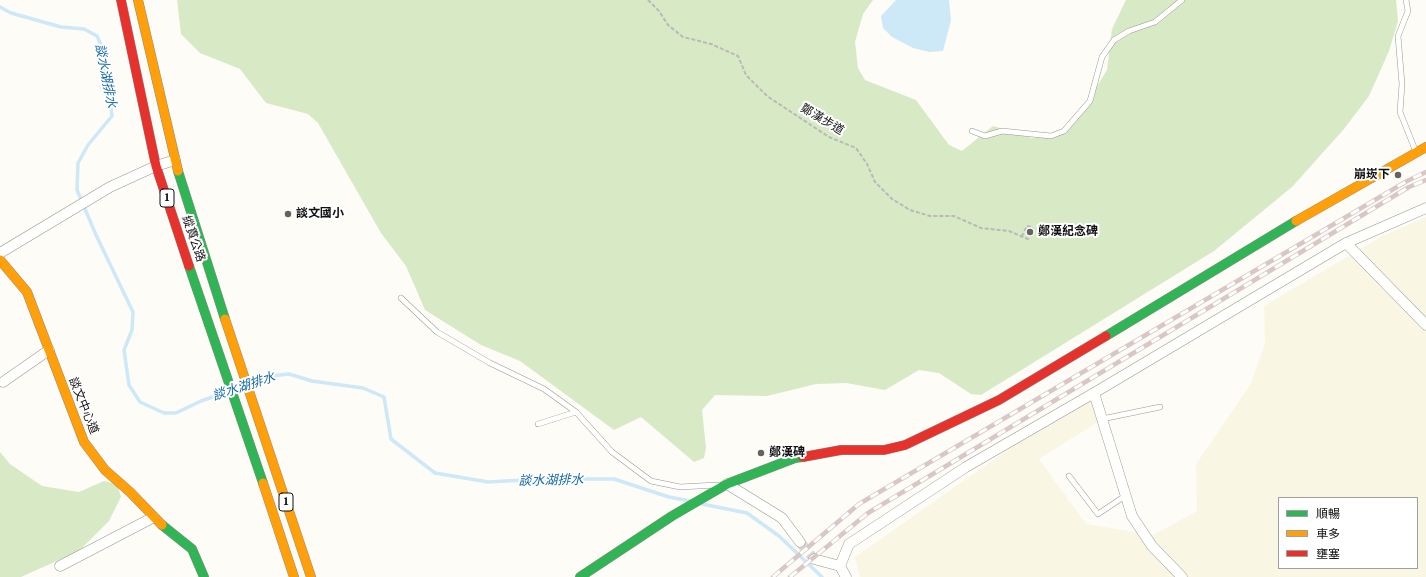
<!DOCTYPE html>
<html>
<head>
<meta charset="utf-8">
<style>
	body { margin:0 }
	#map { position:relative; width:1426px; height:577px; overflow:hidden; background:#fdfcf7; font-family:"Source Serif 4","Noto Sans TC",serif }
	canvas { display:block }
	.legend { position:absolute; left:1278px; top:497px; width:140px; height:72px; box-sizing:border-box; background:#fff; border:1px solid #a0a0a0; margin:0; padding:5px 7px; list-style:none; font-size:12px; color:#111 }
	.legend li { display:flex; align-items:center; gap:8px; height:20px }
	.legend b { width:20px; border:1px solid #a0a0a0 }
</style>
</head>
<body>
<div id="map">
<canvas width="1426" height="577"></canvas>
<ul class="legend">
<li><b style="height:5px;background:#30b455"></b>順暢</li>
<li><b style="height:5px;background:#ff9f0a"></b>車多</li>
<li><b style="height:5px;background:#e5322d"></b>壅塞</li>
</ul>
</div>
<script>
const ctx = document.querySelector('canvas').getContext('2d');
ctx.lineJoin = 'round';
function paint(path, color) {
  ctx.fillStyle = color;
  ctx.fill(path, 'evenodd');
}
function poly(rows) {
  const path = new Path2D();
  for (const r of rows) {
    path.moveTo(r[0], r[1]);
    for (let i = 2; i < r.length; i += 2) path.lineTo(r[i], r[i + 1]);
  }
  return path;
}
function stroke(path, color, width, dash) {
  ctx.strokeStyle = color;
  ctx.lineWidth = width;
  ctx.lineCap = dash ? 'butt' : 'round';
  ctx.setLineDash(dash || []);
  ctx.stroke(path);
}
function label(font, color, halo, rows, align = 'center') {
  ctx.font = font + ' "Source Serif 4","Noto Sans TC",serif';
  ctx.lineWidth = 4;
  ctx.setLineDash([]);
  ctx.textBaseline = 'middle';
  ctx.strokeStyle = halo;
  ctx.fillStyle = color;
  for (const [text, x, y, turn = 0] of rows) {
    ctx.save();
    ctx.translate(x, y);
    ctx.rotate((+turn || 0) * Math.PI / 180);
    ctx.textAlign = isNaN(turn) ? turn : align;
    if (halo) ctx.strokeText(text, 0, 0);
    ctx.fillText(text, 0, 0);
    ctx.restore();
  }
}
const farmland = poly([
	[1426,217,1426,577,860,577,855,557,1023,439,1098,396,1104,418,1039,459,1086,524,1153,535,1197,511,1196,464,1250,385,1265,344,1264,306,1382,236],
	[1279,498,1417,498,1417,568,1279,568]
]);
const forest = poly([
	[177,0,873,0,863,14,855,42,858,68,865,80,916,100,949,145,962,151,993,126,1032,138,1059,135,1078,117,1107,70,1112,29,1126,0,1396,0,1398,21,1389,51,1369,96,1344,129,1292,187,1214,251,981,395,971,394,939,373,919,370,885,390,846,383,816,384,767,396,715,395,702,410,706,448,704,458,694,462,641,417,614,430,520,361,481,345,425,310,406,266,381,233,318,123,308,114,266,103,240,69,200,53,181,34],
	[0,452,10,464,42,486,79,492,104,481,117,484,121,497,109,521,79,551,21,577,0,577]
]);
const water = poly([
	[896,0,949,0,951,20,943,51,929,52,913,48,892,37,883,28,881,16]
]);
const stream = poly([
	[0,7,11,13,61,27,84,29,97,36,103,49,112,116,88,145,78,163,77,190,96,235,133,312,132,330,124,350,129,385,140,402,164,413,176,413,201,401,229,391],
	[250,384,270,376,289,374,312,381,363,388,384,397,391,439,435,473,488,482,542,479,614,479,669,497,690,501],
	[702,504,747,513,779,536,822,577]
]);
const streetTunnel = poly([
	[800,542,814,559]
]);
const path = poly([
	[648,0,659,11,668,25,683,37,711,44,738,56,746,75,767,96,829,137,856,148,867,164,875,182,892,199,910,210,930,216,954,216,981,228,1009,231,1028,239,1033,233,1032,227,1027,226,1022,236]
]);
const lane = poly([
	[1406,0,1408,11,1398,36,1402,84,1400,112,1416,152],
	[972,131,985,136,1002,131,1051,136,1064,131,1090,101,1102,57,1114,40,1129,31,1155,22,1182,0],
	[401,298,437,332,490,363,544,389,576,412,612,452,651,481,680,487,717,485],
	[1102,419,1160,407],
	[538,424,576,412],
	[1069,476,1098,514,1125,496]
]);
const street = poly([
	[1346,243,1426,325],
	[0,253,110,187,156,166,175,160],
	[3,382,49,350],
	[1094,393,1132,516,1152,546,1182,577],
	[727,484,782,518,800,542],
	[814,559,840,566],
	[60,566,154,517],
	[846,577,840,566,849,544,966,467,1094,393,1346,243,1426,208]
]);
const fast = poly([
	[178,171,225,319],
	[189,266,263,483],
	[1106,336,1296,221],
	[162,525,192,549,204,577],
	[580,577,672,516,727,484,795,458,803,457]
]);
const slow = poly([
	[138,0,178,171],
	[1296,221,1426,147],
	[0,260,27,292,84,442,105,470,130,492,162,525],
	[225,319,311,577],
	[263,483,294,577]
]);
const jam = poly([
	[121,0,156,166,189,266],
	[803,457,841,450,884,450,905,445,999,400,1106,336]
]);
const rail = poly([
	[773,577,859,504,1407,181,1426,172],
	[790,577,868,513,1409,187,1426,180]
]);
const markers = [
	[1398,175,4,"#646362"],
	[288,214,4,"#646362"],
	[1030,232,4,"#646362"],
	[761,453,4,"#646362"]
];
const shields = [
	[167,198,14],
	[286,502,14]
];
const shieldNames = [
	["1",167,198],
	["1",286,502]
];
const streetNames = [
	["鄭漢步道",822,120,31],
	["縱貫公路",193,239,71],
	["談文中心道",83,406,68]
];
const poiNames = [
	["崩崁下",1390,175,"right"],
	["談文國小",296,214],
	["鄭漢紀念碑",1038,232],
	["鄭漢碑",769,453]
];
const waterNames = [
	["談水湖排水",105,76,79],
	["談水湖排水",244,387,-18],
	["談水湖排水",551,481,-1]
];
paint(farmland, '#f9f7e4');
paint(forest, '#d8eac5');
paint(water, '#cde8f7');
stroke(stream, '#cde8f7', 3.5);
stroke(streetTunnel, '#dad9d4', 10, [10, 5]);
stroke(lane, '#979795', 6);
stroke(street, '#979795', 11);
stroke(fast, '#8e8d8b', 10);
stroke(slow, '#8e8d8b', 10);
stroke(jam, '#8e8d8b', 10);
stroke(path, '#b9b9b8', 2, [4, 2]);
stroke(lane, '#fffffe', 5);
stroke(street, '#fffffe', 10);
stroke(fast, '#30b455', 9);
stroke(slow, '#ff9f0a', 9);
stroke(jam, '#e5322d', 9);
stroke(rail, '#d9c6c7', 4.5);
stroke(rail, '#fff', 3, [9]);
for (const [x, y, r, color] of markers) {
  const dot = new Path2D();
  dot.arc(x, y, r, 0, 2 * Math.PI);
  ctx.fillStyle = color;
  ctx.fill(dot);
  stroke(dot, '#fff', 1.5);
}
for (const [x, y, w] of shields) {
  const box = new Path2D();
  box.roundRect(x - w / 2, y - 9, w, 18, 3);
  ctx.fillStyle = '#fff';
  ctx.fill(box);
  stroke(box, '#111', 1);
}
label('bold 11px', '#111', null, shieldNames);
label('12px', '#111', '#fff', streetNames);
label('bold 12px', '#111', '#fff', poiNames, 'left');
label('italic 13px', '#1768a6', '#fff', waterNames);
</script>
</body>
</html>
